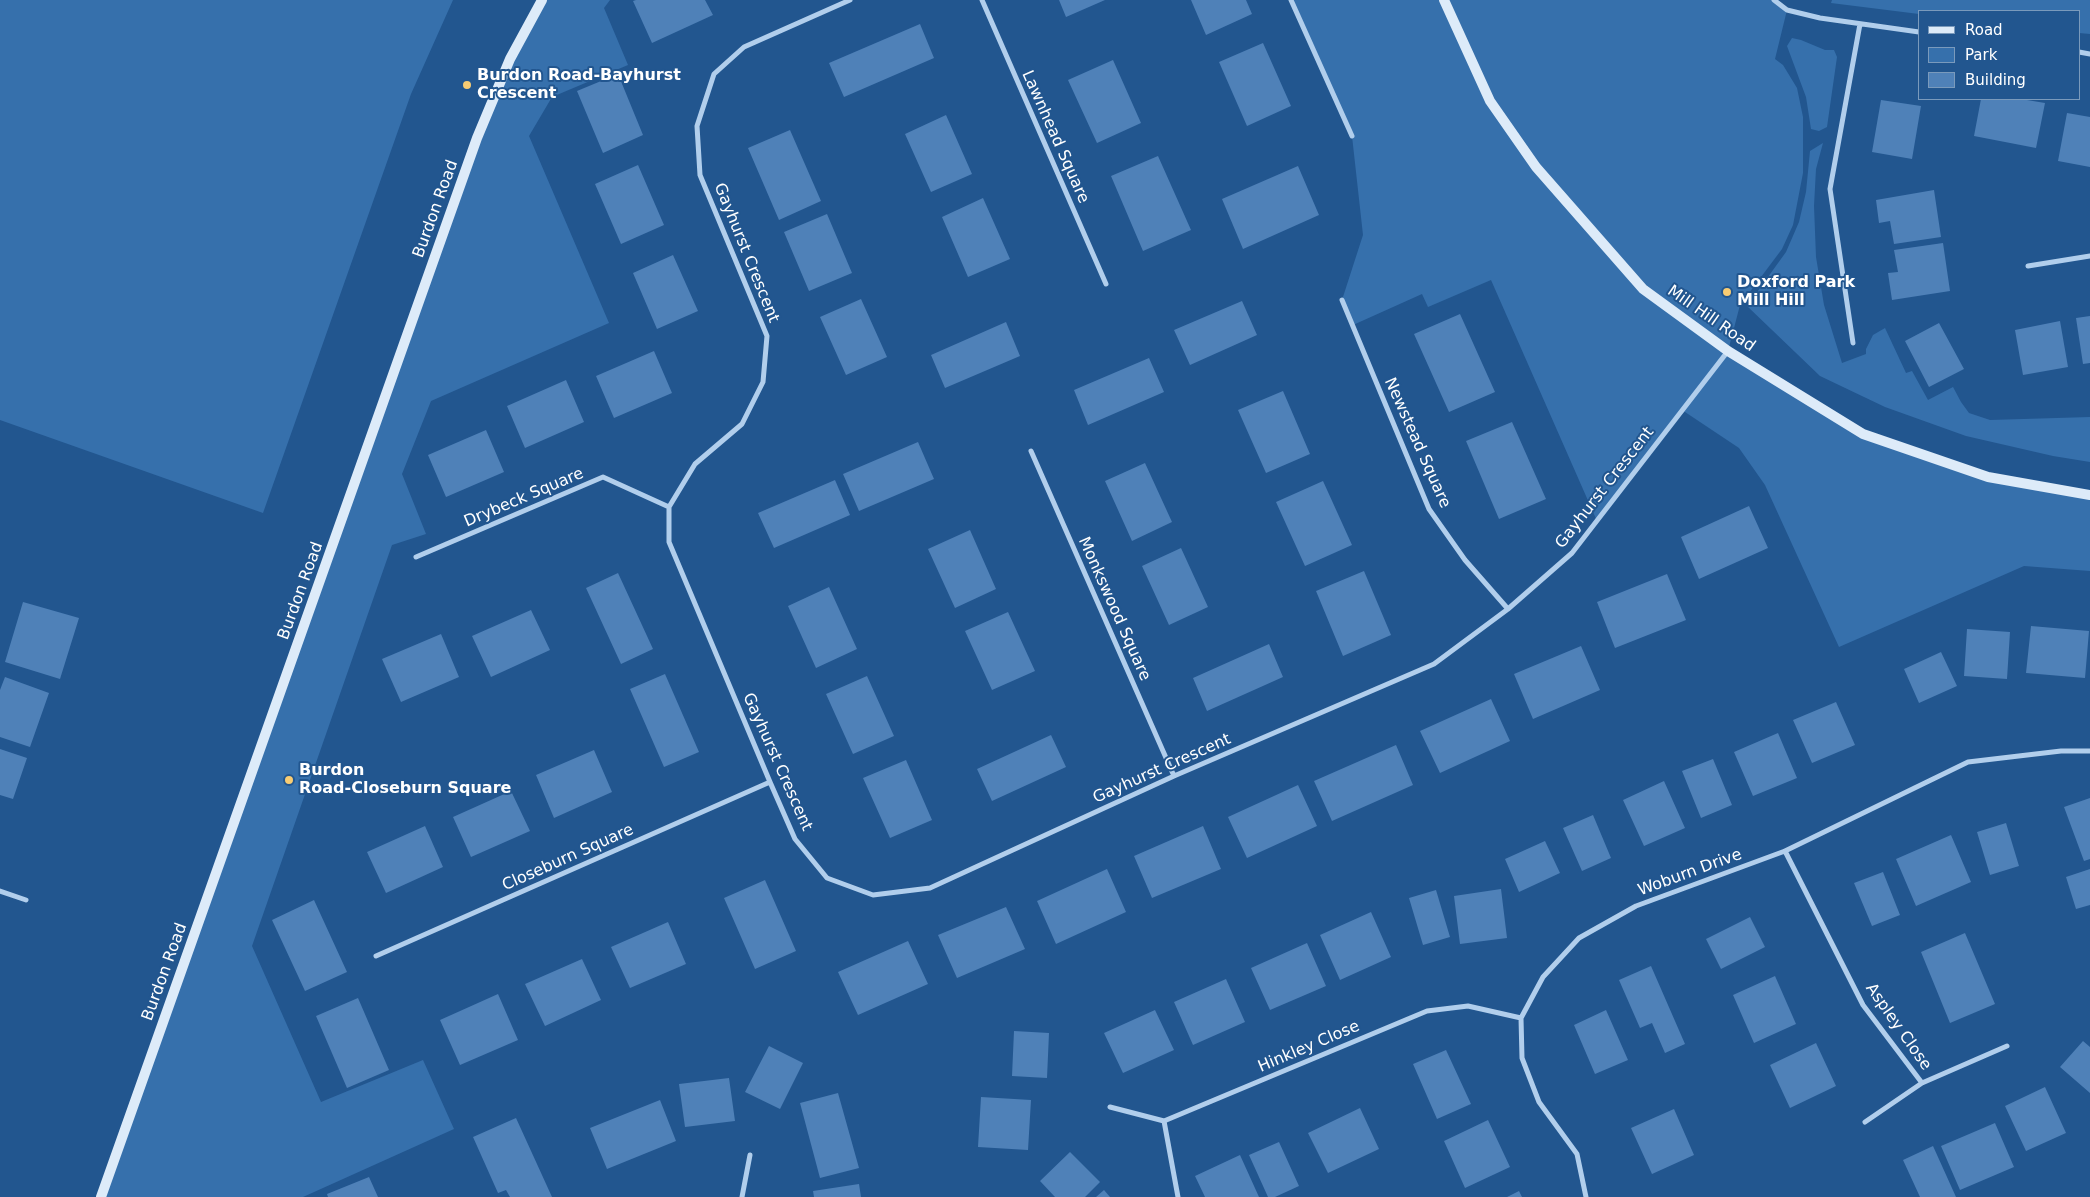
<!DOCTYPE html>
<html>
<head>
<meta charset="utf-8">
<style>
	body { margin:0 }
	#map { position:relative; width:2090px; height:1197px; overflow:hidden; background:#22568f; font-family:"DejaVu Sans",sans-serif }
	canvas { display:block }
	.legend { position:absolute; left:1918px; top:10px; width:162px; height:90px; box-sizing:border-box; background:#22568f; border:1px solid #7a9abc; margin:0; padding:6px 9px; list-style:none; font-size:15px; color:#fff }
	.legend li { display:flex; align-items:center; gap:10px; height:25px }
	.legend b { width:25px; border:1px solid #7a9abc }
</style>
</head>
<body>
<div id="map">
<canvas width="2090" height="1197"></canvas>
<ul class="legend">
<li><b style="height:6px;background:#ddebf9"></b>Road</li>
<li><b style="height:14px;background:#3670ac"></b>Park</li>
<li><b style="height:14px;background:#4f81b8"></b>Building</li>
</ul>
</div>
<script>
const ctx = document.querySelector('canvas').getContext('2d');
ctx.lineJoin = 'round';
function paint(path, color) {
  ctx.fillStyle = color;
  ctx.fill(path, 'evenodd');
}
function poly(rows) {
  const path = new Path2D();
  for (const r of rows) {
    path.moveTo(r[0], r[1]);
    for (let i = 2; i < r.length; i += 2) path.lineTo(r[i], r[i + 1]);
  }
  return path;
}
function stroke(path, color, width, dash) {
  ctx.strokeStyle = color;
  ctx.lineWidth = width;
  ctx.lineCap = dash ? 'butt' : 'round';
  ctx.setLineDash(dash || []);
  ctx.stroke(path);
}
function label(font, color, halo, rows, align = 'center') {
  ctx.font = font + ' "DejaVu Sans",sans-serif';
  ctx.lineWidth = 4;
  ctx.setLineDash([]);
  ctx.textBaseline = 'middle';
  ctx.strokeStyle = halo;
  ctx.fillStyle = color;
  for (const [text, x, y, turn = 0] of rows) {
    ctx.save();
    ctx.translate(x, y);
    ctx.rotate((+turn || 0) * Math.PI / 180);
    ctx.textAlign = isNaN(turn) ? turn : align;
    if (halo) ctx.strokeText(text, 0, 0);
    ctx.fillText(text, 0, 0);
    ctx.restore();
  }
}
const green = poly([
	[0,0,453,0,411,94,263,513,0,420],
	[542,0,610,0,604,8,628,65,552,97,529,136,609,323,431,401,402,474,426,534,392,545,252,946,321,1102,423,1060,454,1129,303,1197,102,1197,477,138],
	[1291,0,1774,0,1787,10,1775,59,1783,65,1797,88,1803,117,1803,173,1793,225,1782,249,1740,305,1728,351,1863,434,1988,477,2090,495,2090,571,2024,566,1839,647,1765,485,1739,448,1682,410,1597,521,1491,280,1428,307,1422,294,1353,325,1342,300,1363,235,1352,136],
	[1832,0,2090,0,2090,34,2079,33,2079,11,1986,10,1919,11,1919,14,1831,3],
	[1792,38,1801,40,1825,50,1834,50,1837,57,1827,127,1819,131,1811,129,1806,97,1787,46],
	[1823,143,1816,169,1814,206,1816,257,1824,305,1842,363,1866,354,1866,349,1873,335,1885,328,1906,373,1912,371,1928,400,1953,387,1961,402,1969,413,1990,420,2090,417,2090,462,2053,456,1966,436,1885,407,1820,376,1747,306,1786,252,1799,222,1806,192,1810,151]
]);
const building = poly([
	[636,0,705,0,713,15,652,43,633,1],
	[1059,0,1105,0,1066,17],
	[1191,0,1246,0,1252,14,1206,35],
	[920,24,934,58,844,97,829,63],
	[1263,43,1291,106,1247,126,1219,62],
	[1113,60,1141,123,1097,143,1068,80],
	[618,74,643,135,603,153,577,91],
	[1981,99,2021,99,2045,103,2036,148,1974,136],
	[1881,100,1921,106,1912,159,1872,152],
	[2067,113,2090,117,2090,167,2058,161],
	[946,115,972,174,931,192,905,134],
	[790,130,821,201,779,220,748,148],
	[1158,156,1191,230,1143,251,1111,176],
	[638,165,664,225,621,244,595,184],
	[1298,166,1319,215,1243,249,1222,199],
	[1934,190,1941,237,1894,244,1890,221,1879,223,1876,200],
	[983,198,1010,259,968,277,942,217],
	[827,214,852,273,809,291,784,232],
	[1943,243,1950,291,1892,300,1888,273,1898,272,1894,250],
	[673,255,698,311,657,329,633,273],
	[861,299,887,357,846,375,820,317],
	[1242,301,1257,335,1190,365,1174,330],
	[1460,314,1495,392,1449,412,1414,334],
	[2090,316,2090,363,2083,364,2076,318],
	[2060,321,2068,367,2023,375,2015,330],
	[1006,322,1020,356,945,388,931,355],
	[1939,323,1964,369,1929,387,1905,341],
	[654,351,672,393,614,418,596,376],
	[1149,358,1164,392,1088,425,1074,390],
	[566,380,584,422,525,448,507,406],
	[1283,391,1310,454,1266,473,1238,410],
	[1512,422,1546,499,1499,519,1466,441],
	[486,430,504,472,446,497,428,455],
	[918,442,934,479,859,511,843,474],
	[1145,463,1172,522,1132,541,1105,481],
	[835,480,850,515,774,548,758,513],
	[1323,481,1352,545,1305,566,1276,502],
	[1749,506,1768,548,1699,579,1681,537],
	[970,530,996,589,955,608,928,549],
	[1181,548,1208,607,1169,625,1142,566],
	[1364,571,1391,635,1343,656,1316,591],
	[618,573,653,649,621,664,586,588],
	[1667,574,1686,620,1615,648,1597,602],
	[829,587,857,649,816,668,788,606],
	[23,602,79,618,60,679,5,662],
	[531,610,550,650,491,677,472,636],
	[1008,612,1035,671,992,690,965,631],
	[2031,626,2089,631,2085,678,2026,673],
	[1967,629,2010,632,2007,679,1964,676],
	[441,634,459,677,401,702,382,659],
	[1269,644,1283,677,1207,711,1193,678],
	[1581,646,1600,690,1533,719,1514,674],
	[1941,652,1957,686,1919,703,1904,669],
	[665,674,699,752,664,767,630,689],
	[867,676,894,736,853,754,826,694],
	[5,677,49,693,30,747,0,737,0,690],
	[1491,699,1510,741,1440,773,1420,731],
	[1836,702,1855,745,1812,763,1793,720],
	[1778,733,1797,778,1753,796,1734,752],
	[1051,735,1066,767,992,801,977,769],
	[1396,745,1413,785,1332,821,1314,781],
	[0,749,27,758,13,799,0,795],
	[594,750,612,792,554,818,536,775],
	[1713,759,1732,805,1701,818,1682,771],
	[906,760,932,820,890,838,863,778],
	[1664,781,1685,828,1644,846,1623,800],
	[1298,785,1317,826,1247,858,1228,817],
	[511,791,530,831,471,857,453,817],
	[2090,798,2090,859,2084,861,2064,807],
	[1593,815,1611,858,1582,871,1563,828],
	[2006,823,2019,866,1990,875,1977,832],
	[425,826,443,867,386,893,367,852],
	[1203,826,1221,869,1152,898,1134,856],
	[1951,835,1971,882,1916,906,1896,859],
	[1545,841,1560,873,1519,892,1505,859],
	[1107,869,1126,912,1056,944,1037,901],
	[2090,869,2090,905,2076,909,2066,877],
	[1883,872,1900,915,1872,926,1854,883],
	[765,880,796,951,755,969,724,898],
	[1501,889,1507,938,1460,944,1454,896],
	[1436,890,1450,937,1423,945,1409,898],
	[314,900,347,972,305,991,272,920],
	[1006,907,1025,949,957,978,938,935],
	[1371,912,1391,957,1340,980,1320,935],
	[1750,917,1765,947,1721,969,1706,939],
	[668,922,686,964,630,988,611,947],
	[1965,933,1995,1004,1950,1023,1921,952],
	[908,941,928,984,858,1015,838,972],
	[1307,943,1326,986,1270,1010,1251,968],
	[582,959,601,1000,545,1026,525,984],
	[1651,966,1685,1044,1665,1053,1652,1023,1640,1028,1619,980],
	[1775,976,1796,1024,1754,1043,1733,995],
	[1226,979,1245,1022,1193,1045,1174,1002],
	[498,994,518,1040,460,1065,440,1020],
	[358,998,389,1070,347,1088,316,1016],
	[1155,1010,1174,1050,1123,1073,1104,1033],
	[1606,1010,1628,1060,1595,1074,1574,1025],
	[1014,1031,1049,1033,1047,1078,1012,1076],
	[2083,1041,2090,1047,2090,1093,2060,1067],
	[1816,1043,1836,1086,1790,1108,1770,1065],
	[769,1046,803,1063,780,1109,745,1092],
	[1446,1050,1471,1104,1437,1119,1413,1064],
	[729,1078,735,1121,685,1127,679,1084],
	[2045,1087,2066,1133,2026,1151,2005,1106],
	[838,1093,859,1168,820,1178,800,1103],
	[981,1097,1031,1100,1028,1150,978,1147],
	[660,1100,676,1141,607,1169,590,1128],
	[1360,1108,1379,1149,1328,1173,1308,1133],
	[1674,1109,1694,1155,1652,1174,1631,1128],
	[516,1118,552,1197,510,1197,506,1190,498,1193,473,1137],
	[1488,1120,1510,1167,1465,1188,1444,1141],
	[1995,1123,2014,1167,1960,1190,1941,1146],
	[1279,1142,1299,1186,1275,1197,1268,1197,1249,1155],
	[1933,1146,1956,1197,1920,1197,1903,1160],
	[1070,1152,1100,1182,1085,1197,1055,1197,1040,1181],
	[1240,1155,1259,1197,1205,1197,1195,1176],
	[369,1177,378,1197,328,1197,327,1194],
	[859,1184,861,1197,814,1197,813,1191],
	[1104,1190,1110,1197,1096,1197],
	[1519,1191,1522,1197,1507,1197]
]);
const street = poly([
	[850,0,744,47,714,74,697,126,700,175,767,336,763,382,742,424,695,464,669,507,669,542,770,782,795,839,827,878,873,895,930,888,1174,776,1434,664,1508,609,1572,553,1728,351],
	[982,0,1106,284],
	[1291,0,1352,136],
	[1774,0,1787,10,1820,18,1919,32],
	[2079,52,2090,54],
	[2028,266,2090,256],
	[1342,300,1429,509,1465,560,1508,609],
	[1853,343,1830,189,1860,24],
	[1031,451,1174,776],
	[416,557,603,477,669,507],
	[1785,851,1863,1005,1922,1083,2007,1046],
	[0,891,26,900],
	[376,956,770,782],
	[1110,1107,1164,1121,1427,1011,1468,1006,1521,1018],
	[1164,1121,1178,1197],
	[1865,1122,1922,1083],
	[742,1197,750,1155],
	[1586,1197,1577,1154,1539,1102,1522,1058,1521,1018,1543,977,1579,938,1636,906,1785,851,1968,762,2061,751,2090,751]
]);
const secondary = poly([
	[1444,0,1490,101,1536,167,1643,289,1728,351,1863,434,1988,477,2090,495],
	[101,1197,477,138,510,59,542,0]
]);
const markers = [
	[467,85,5,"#f8cc73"],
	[1727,292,5,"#f8cc73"],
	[289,780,5,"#f8cc73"]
];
const poiNames = [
	["Burdon Road-Bayhurst",477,76],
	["Crescent",477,94],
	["Doxford Park",1737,283],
	["Mill Hill",1737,301],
	["Burdon",299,771],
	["Road-Closeburn Square",299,789]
];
const streetNames = [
	["Lawnhead Square",1055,137,66],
	["Burdon Road",436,209,-70],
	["Gayhurst Crescent",746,253,68],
	["Mill Hill Road",1711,319,35],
	["Newstead Square",1417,443,66],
	["Gayhurst Crescent",1605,488,-52],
	["Drybeck Square",524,498,-23],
	["Burdon Road",301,591,-70],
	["Monkswood Square",1114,609,66],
	["Gayhurst Crescent",777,762,66],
	["Gayhurst Crescent",1162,769,-24],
	["Closeburn Square",568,858,-24],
	["Woburn Drive",1690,873,-20],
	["Burdon Road",165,972,-70],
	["Aspley Close",1898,1027,55],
	["Hinkley Close",1309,1047,-23]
];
paint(green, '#3670ac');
paint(building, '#4f81b8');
stroke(street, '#b1ceec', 5);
stroke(secondary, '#ddebf9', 10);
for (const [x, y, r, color] of markers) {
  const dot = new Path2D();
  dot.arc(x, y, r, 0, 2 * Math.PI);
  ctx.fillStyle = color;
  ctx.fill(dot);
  stroke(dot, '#22568f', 2);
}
label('bold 16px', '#fff', '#22568f', poiNames, 'left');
label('16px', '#fff', '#22568f', streetNames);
</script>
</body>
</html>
